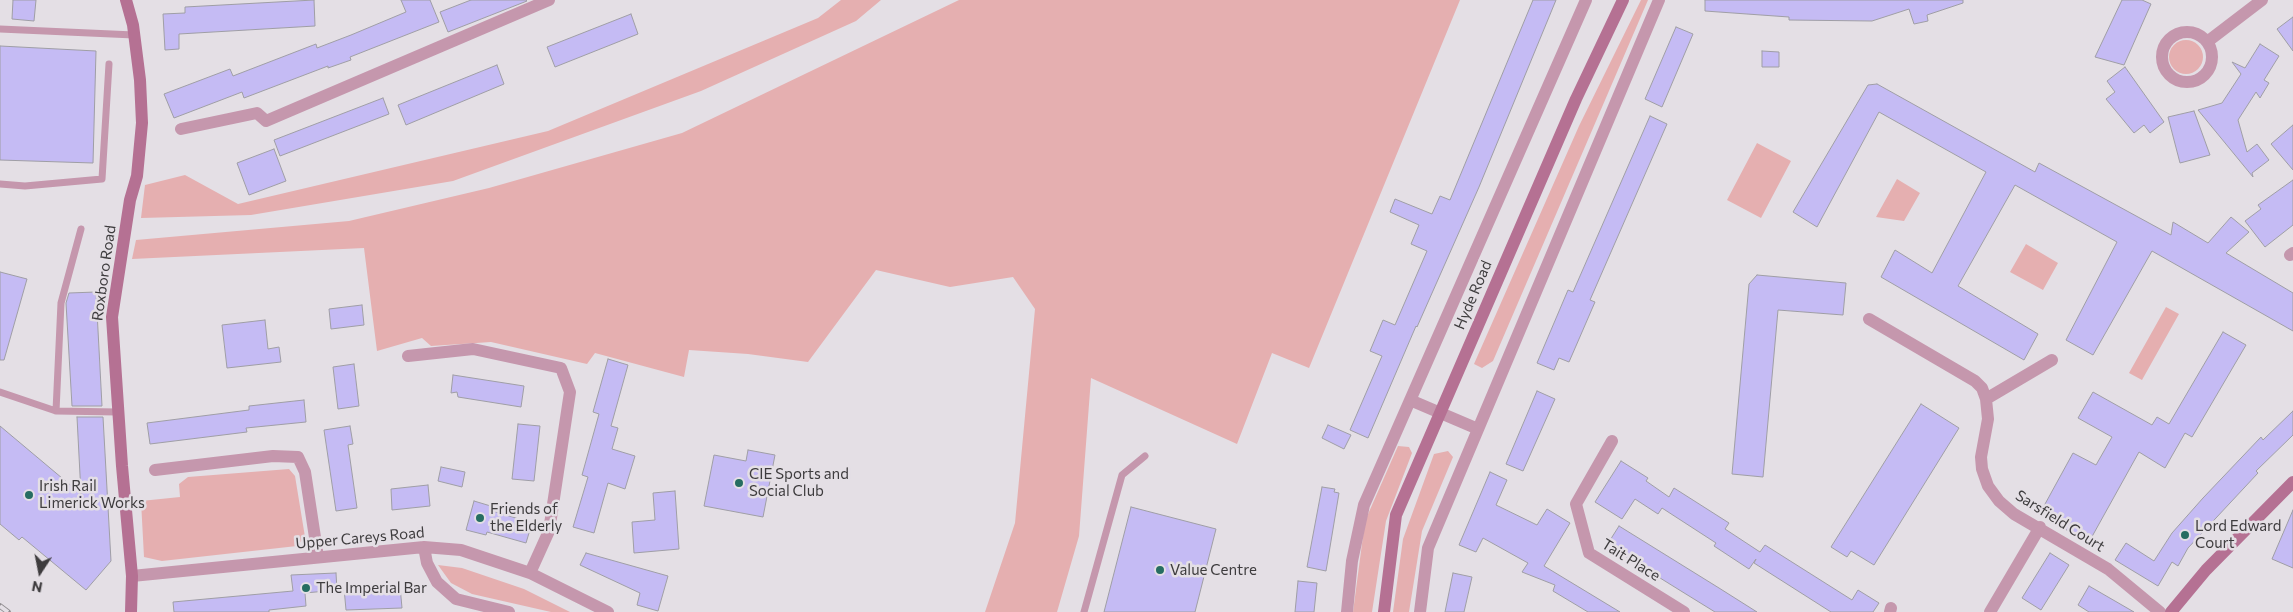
<!DOCTYPE html>
<html>
<head>
<meta charset="utf-8">
<style>
	body { margin:0 }
	#map { position:relative; width:2293px; height:612px; overflow:hidden; background:#e4dfe5; font-family:Commissioner,sans-serif }
	canvas { display:block }
	.north { position:absolute; left:15px; top:547px; width:50px; height:50px; -webkit-text-stroke:4px #e4dfe5; paint-order:stroke; rotate:191deg; font-size:14px; font-weight:700; line-height:20px; text-align:center; color:#3e3c3e }
	.north::after { content:''; display:block; margin:auto; width:18px; height:22px; background:#3e3c3e; clip-path:polygon(50% 0,100% 100%,50% 72%,0 100%) }
</style>
</head>
<body>
<div id="map">
<canvas width="2293" height="612"></canvas>
<div class="north">N</div>
</div>
<script>
const ctx = document.querySelector('canvas').getContext('2d');
ctx.lineJoin = 'round';
function paint(path, color) {
  ctx.fillStyle = color;
  ctx.fill(path, 'evenodd');
}
function poly(rows) {
  const path = new Path2D();
  for (const r of rows) {
    if (r.length === 3) {
      path.moveTo(r[0] + r[2], r[1]);
      path.arc(r[0], r[1], r[2], 0, 2 * Math.PI);
      continue;
    }
    path.moveTo(r[0], r[1]);
    for (let i = 2; i < r.length; i += 2) path.lineTo(r[i], r[i + 1]);
  }
  return path;
}
function stroke(path, color, width, dash) {
  ctx.strokeStyle = color;
  ctx.lineWidth = width;
  ctx.lineCap = dash ? 'butt' : 'round';
  ctx.setLineDash(dash || []);
  ctx.stroke(path);
}
function label(font, color, halo, rows, align = 'center') {
  ctx.font = font + ' Commissioner,sans-serif';
  ctx.lineWidth = 5;
  ctx.setLineDash([]);
  ctx.textBaseline = 'middle';
  ctx.strokeStyle = halo;
  ctx.fillStyle = color;
  for (const [text, x, y, turn = 0] of rows) {
    ctx.save();
    ctx.translate(x, y);
    ctx.rotate((+turn || 0) * Math.PI / 180);
    ctx.textAlign = isNaN(turn) ? turn : align;
    if (halo) ctx.strokeText(text, 0, 0);
    ctx.fillText(text, 0, 0);
    ctx.restore();
  }
}
const green = poly([
	[841,0,881,0,856,21,701,91,453,181,251,215,141,218,145,185,185,175,238,204,548,131,818,18],
	[959,0,1460,0,1309,368,1272,353,1237,444,1091,378,1079,536,1057,612,985,612,1015,523,1035,309,1013,277,950,287,876,270,808,362,748,354,689,350,684,377,595,353,587,364,491,342,431,346,422,338,377,351,364,248,132,259,136,240,349,221,489,188,682,133],
	[1641,0,1648,0,1493,361,1482,368,1474,364,1579,126],
	[2186,57,17],
	[1757,143,1791,161,1761,218,1727,200],
	[1897,179,1920,193,1904,221,1876,217],
	[2026,244,2058,263,2043,290,2010,272],
	[2166,307,2179,314,2142,380,2129,373],
	[1398,446,1409,447,1412,453,1386,521,1372,612,1353,612,1365,521],
	[1448,451,1453,457,1422,531,1409,612,1393,612,1403,539,1434,454],
	[289,469,295,476,305,537,297,546,162,561,144,557,141,501,180,497,179,484,188,477],
	[438,565,462,568,524,589,570,612,551,612,472,594,451,583]
]);
const building = poly([
	[13,0,36,0,34,21,12,19,13,0],
	[314,0,315,26,179,34,179,49,165,50,163,14,185,13,185,7,314,0],
	[401,0,430,0,439,22,350,57,351,60,328,68,328,66,244,98,242,92,174,118,164,94,230,69,233,76,316,44,317,48,351,35,406,12,401,0],
	[471,0,526,0,527,1,448,32,440,12,471,0],
	[1533,0,1556,0,1479,187,1417,327,1416,326,1368,438,1350,430,1382,356,1370,351,1383,320,1395,325,1427,251,1411,244,1419,225,1390,212,1395,199,1432,214,1440,196,1450,200,1533,0],
	[1705,0,1963,0,1963,3,1927,15,1928,21,1914,24,1909,9,1872,21,1789,20,1789,17,1705,11,1705,0],
	[2122,0,2142,0,2151,4,2124,65,2095,57,2122,0],
	[631,14,638,34,555,67,547,47,631,14],
	[2293,17,2293,51,2277,29,2293,17],
	[1676,27,1693,34,1662,107,1645,99,1676,27],
	[2260,44,2279,56,2264,80,2269,83,2260,98,2256,92,2238,120,2247,152,2257,144,2269,160,2252,173,2253,177,2198,110,2222,103,2241,74,2232,62,2245,68,2260,44],
	[0,46,96,51,93,163,0,160,0,46],
	[1762,51,1779,52,1779,67,1762,67,1762,51],
	[497,65,504,84,406,125,398,105,497,65],
	[2125,67,2164,122,2150,133,2144,125,2134,133,2106,99,2115,92,2107,81,2125,67],
	[1877,84,2035,172,2039,163,2171,235,2173,222,2208,243,2231,217,2249,232,2226,253,2293,293,2293,331,2152,251,2093,355,2066,340,2117,242,2015,185,1958,286,2038,334,2024,360,1881,277,1895,250,1932,273,1986,172,1879,112,1817,227,1793,212,1868,85,1877,84],
	[383,98,389,114,280,156,274,140,383,98],
	[2194,111,2210,155,2180,163,2168,117,2194,111],
	[1650,116,1667,124,1590,300,1595,302,1579,339,1569,362,1559,358,1554,370,1537,363,1568,290,1573,292,1650,116],
	[2293,125,2293,170,2271,144,2293,125],
	[274,149,286,181,249,195,237,163,274,149],
	[2293,180,2293,225,2265,247,2245,221,2261,209,2258,205,2293,180],
	[0,272,27,279,4,360,0,360,0,272],
	[1757,275,1846,283,1843,315,1778,310,1763,477,1732,474,1749,284,1757,275],
	[96,292,102,406,72,406,66,303,69,293,96,292],
	[362,305,364,325,331,329,329,309,362,305],
	[265,320,268,349,279,347,281,362,227,368,222,325,265,320],
	[2223,332,2246,345,2192,437,2185,433,2165,468,2139,452,2089,542,2039,515,2073,453,2096,465,2112,437,2078,418,2093,392,2152,425,2157,417,2169,424,2223,332],
	[608,359,628,365,611,426,618,428,612,449,635,456,625,489,608,483,594,533,573,527,588,477,582,475,599,414,593,412,608,359],
	[354,364,359,406,338,409,333,367,354,364],
	[453,375,524,386,521,407,458,397,457,392,451,393,453,375],
	[1537,391,1555,399,1523,471,1506,464,1537,391],
	[304,400,306,422,246,428,247,432,150,444,147,423,249,410,249,406,304,400],
	[1921,404,1959,428,1874,565,1851,551,1847,557,1831,547,1921,404],
	[2293,411,2293,435,2256,471,2258,473,2188,548,2178,566,2172,562,2158,586,2115,560,2126,543,2154,561,2172,533,2203,498,2261,437,2263,440,2293,411],
	[77,417,103,417,111,561,86,590,22,537,19,540,0,524,0,426,81,494,77,417],
	[518,424,540,426,534,481,512,479,518,424],
	[1328,425,1351,435,1344,449,1322,438,1328,425],
	[350,426,353,444,348,445,357,508,336,511,324,430,350,426],
	[748,450,775,455,763,517,704,506,714,455,746,461,748,450],
	[1621,461,1648,478,1646,481,1669,497,1674,488,1729,523,1725,529,1760,552,1765,545,1852,600,1858,590,1879,603,1873,612,1831,612,1754,563,1756,559,1749,569,1714,546,1716,543,1662,508,1658,514,1635,499,1622,519,1595,502,1621,461],
	[441,467,465,472,462,487,438,481,441,467],
	[1490,472,1507,480,1496,505,1537,525,1547,509,1570,523,1544,566,1620,612,1588,612,1553,591,1555,585,1522,572,1528,563,1483,538,1476,552,1459,545,1490,472],
	[428,485,430,506,392,510,391,489,428,485],
	[1322,487,1335,489,1334,492,1339,493,1326,571,1307,567,1322,487],
	[675,491,679,549,634,553,632,522,655,520,653,493,675,491],
	[474,501,494,507,493,511,532,523,526,543,487,532,486,535,466,530,474,501],
	[1131,507,1216,529,1195,612,1104,612,1131,507],
	[2293,510,2293,568,2272,559,2293,510],
	[1619,526,1719,588,1757,612,1715,612,1681,591,1607,545,1619,526],
	[586,553,668,576,658,611,637,605,640,593,580,565,586,553],
	[2050,553,2069,565,2041,610,2022,598,2050,553],
	[336,573,337,590,305,593,306,606,269,610,269,612,174,612,173,602,293,591,291,575,336,573],
	[1453,573,1472,577,1464,612,1445,612,1453,573],
	[1298,581,1317,583,1314,612,1295,612,1298,581],
	[400,586,402,608,346,610,344,588,400,586],
	[2089,586,2134,612,2089,612,2078,605,2089,586]
]);
const lane = poly([
	[0,29,134,35],
	[0,184,25,186,102,179,109,64],
	[81,229,61,303,56,411,117,412],
	[0,392,56,411],
	[1084,612,1122,475,1145,456]
]);
const street = poly([
	[2187,57,25],
	[2207,42,2262,0],
	[181,129,257,113,266,121,549,0],
	[2290,255,2293,253],
	[1869,319,1975,381,1982,388,1986,399,1988,419,1981,457,1982,469,1988,486,1999,501,2014,514,2108,569,2160,612],
	[408,356,473,349,561,368,570,392,549,531,530,573],
	[1986,399,2052,360],
	[1410,400,1478,429],
	[1612,441,1576,504,1589,553,1684,612],
	[155,470,273,456,298,457,305,472,318,557],
	[424,547,427,563,437,582,456,599,509,612],
	[132,576,424,547,461,550,530,573,608,612],
	[1347,612,1352,561,1364,505,1586,0],
	[1420,612,1428,548,1659,0],
	[1890,612,1891,608],
	[1990,612,2040,527]
]);
const secondary = poly([
	[126,0,133,25,140,80,142,123,137,176,130,200,112,317,122,466,132,576,131,612],
	[1384,612,1396,515,1576,99,1623,0],
	[2171,612,2206,570,2293,482]
]);
const rail = poly([
	[0,606,8,612]
]);
const markers = [
	[739,483,5,"#266d62"],
	[29,495,5,"#266d62"],
	[480,518,5,"#266d62"],
	[2185,535,5,"#266d62"],
	[1160,570,5,"#266d62"],
	[306,588,5,"#266d62"]
];
const streetNames = [
	["Roxboro Road",104,273,-82],
	["Hyde Road",1473,295,-67],
	["Sarsfield Court",2060,521,32],
	["Upper Careys Road",360,538,-5],
	["Tait Place",1631,560,32]
];
const poiNames = [
	["CIE Sports and",749,474],
	["Social Club",749,491],
	["Irish Rail",39,486],
	["Limerick Works",39,503],
	["Friends of",490,509],
	["the Elderly",490,526],
	["Lord Edward",2195,526],
	["Court",2195,543],
	["Value Centre",1170,570],
	["The Imperial Bar",316,588]
];
paint(green, '#e5afb0');
paint(building, '#c5bbf4');
stroke(building, '#9f9ea5', 1);
stroke(lane, '#c597ad', 7);
stroke(street, '#c597ad', 12);
stroke(secondary, '#b57193', 12);
stroke(rail, '#8e8b8e', 5.5);
stroke(rail, '#e4dfe5', 4, [11]);
for (const [x, y, r, color] of markers) {
  const dot = new Path2D();
  dot.arc(x, y, r, 0, 2 * Math.PI);
  ctx.fillStyle = color;
  ctx.fill(dot);
  stroke(dot, '#e4dfe5', 2);
}
label('15px', '#3e3c3e', '#e4dfe5', streetNames);
label('15px', '#3e3c3e', '#e4dfe5', poiNames, 'left');
</script>
</body>
</html>
